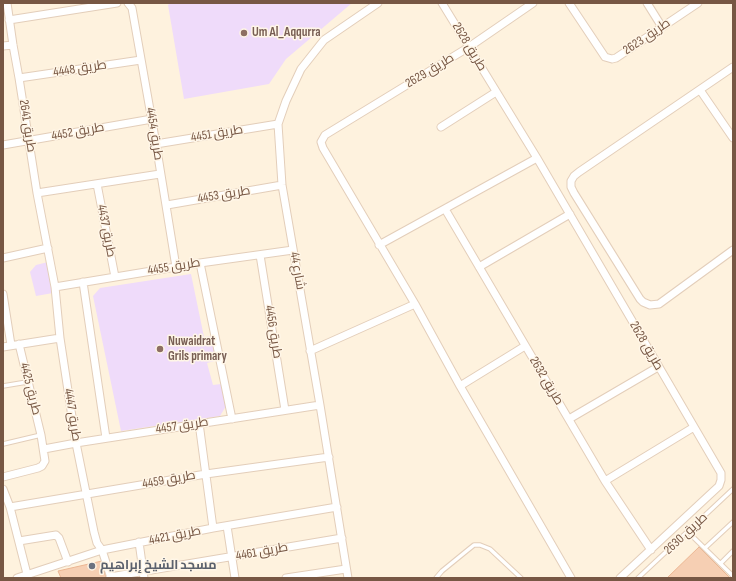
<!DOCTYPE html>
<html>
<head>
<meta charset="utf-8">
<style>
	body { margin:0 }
	#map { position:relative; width:736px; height:581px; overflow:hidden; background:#fef2de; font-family:"Sofia Sans Condensed",sans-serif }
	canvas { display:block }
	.frame { position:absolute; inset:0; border:4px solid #775744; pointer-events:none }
</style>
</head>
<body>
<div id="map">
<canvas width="736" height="581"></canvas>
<div class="frame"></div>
</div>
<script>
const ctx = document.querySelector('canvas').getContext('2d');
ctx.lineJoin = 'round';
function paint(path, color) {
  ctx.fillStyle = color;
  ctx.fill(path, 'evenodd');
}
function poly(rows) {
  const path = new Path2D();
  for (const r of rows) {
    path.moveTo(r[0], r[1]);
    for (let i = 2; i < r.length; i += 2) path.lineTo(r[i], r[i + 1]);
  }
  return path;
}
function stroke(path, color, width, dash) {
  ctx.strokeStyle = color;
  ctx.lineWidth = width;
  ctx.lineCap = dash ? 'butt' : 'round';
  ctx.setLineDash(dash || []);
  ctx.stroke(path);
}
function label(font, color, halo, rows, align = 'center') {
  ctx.font = font + ' "Sofia Sans Condensed",Cairo,sans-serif';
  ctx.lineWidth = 3;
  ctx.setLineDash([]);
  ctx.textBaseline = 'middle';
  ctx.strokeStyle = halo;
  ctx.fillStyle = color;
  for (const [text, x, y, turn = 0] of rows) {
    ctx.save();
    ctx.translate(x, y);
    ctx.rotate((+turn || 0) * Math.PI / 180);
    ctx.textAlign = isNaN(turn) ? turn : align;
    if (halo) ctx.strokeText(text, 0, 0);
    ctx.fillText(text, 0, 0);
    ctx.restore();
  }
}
const education = poly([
	[170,3,352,3,286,59,269,84,184,99,168,5],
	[48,262,53,293,36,296,30,272,36,265],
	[191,274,204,337,213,336,218,360,207,363,213,385,221,384,226,406,220,416,121,431,93,296,100,288]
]);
const building = poly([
	[699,547,730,578,667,578,699,547],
	[102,561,106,578,61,578,58,571,102,561]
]);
const service = poly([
	[3,386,27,382],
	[3,444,41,435],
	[688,532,733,576],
	[705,548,733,522],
	[721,563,733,551],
	[436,578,442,571,469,549,474,545,480,545,490,549,521,578],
	[638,578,733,489]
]);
const minor = poly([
	[7,3,13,45,19,78,37,193,55,287,60,338,76,443,94,532,97,543,102,550,111,578],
	[128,3,132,8,156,144,176,267],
	[442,3,537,158,721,473,721,480,719,486,620,578],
	[533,3,469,47,325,135,321,142,323,148,415,304,460,386,571,578],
	[569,3,605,57,612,59,616,58,698,3],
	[647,3,662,27],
	[9,20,117,3],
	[3,46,13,45],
	[733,67,579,172,574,176,571,181,571,187,574,193,640,299,643,302,650,305,659,304,733,250],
	[19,78,141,60],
	[700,90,733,138],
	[441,127,496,92],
	[156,144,278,124],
	[3,145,152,119],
	[97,184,115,277],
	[37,193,160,174],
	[167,205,282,185],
	[445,209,605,481,651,550],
	[379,245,537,158],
	[260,255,285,410],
	[3,258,48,248],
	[200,263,232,419],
	[479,267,570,214],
	[83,282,106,438],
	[55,287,200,263,293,250],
	[3,294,11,345],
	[3,347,60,338],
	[310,351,415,304],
	[460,386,525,346],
	[569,419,658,367],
	[199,423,213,528],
	[44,449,76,443,320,405],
	[3,477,38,468,42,466,45,461,41,435,19,344],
	[605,481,694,427],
	[3,489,10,507,27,574],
	[10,507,206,474,329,457],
	[227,526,235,578],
	[19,541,56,535,59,538,68,562],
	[139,542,144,578],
	[110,577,342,538],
	[17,578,102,550,213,528,337,507],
	[286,578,346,569],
	[348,578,320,405,282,185,278,124,286,101,301,69,324,40,378,3]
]);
const markers = [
	[244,33,4,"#8d6e63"],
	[160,349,4,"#8d6e63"],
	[92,566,4,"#6b7280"]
];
const educationNames = [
	["Um Al_Aqqurra",252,33],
	["Nuwaidrat",168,342],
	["Grils primary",168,357]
];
const streetNames = [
	["طريق 2623",647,37,-34],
	["طريق 2628",469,47,59],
	["طريق 4448",80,69,-8],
	["طريق 2629",430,71,-31],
	["طريق 2641",27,126,81],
	["طريق 4452",78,132,-10],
	["طريق 4454",154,134,81],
	["طريق 4451",217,134,-9],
	["طريق 4453",224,195,-9],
	["طريق 4437",106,231,79],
	["طريق 4455",174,267,-9],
	["شارع 44",297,271,80],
	["طريق 4456",273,332,81],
	["طريق 2628",646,346,60],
	["طريق 2632",546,381,59],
	["طريق 4425",30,389,76],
	["طريق 4447",72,415,81],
	["طريق 4457",182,426,-8],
	["طريق 4459",169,480,-10],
	["طريق 2630",686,534,-43],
	["طريق 4421",175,536,-11],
	["طريق 4461",262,552,-10]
];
const worshipNames = [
	["مسجد الشيخ إبراهيم",100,566]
];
paint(education, '#efdbfa');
paint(building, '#f6cfb3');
stroke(building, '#ebb592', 1);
stroke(service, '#e3ceba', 5.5);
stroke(minor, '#e3ceba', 9);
stroke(service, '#fff', 3.5);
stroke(minor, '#fff', 7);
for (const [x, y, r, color] of markers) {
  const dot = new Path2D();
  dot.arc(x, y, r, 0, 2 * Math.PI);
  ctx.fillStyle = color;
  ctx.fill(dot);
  stroke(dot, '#fff6e7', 1.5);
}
label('bold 13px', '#785e54', '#fff6e7', educationNames, 'left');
label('13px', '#775744', '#fff6e7', streetNames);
label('bold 13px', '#5b616d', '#fff6e7', worshipNames, 'left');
</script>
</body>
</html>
